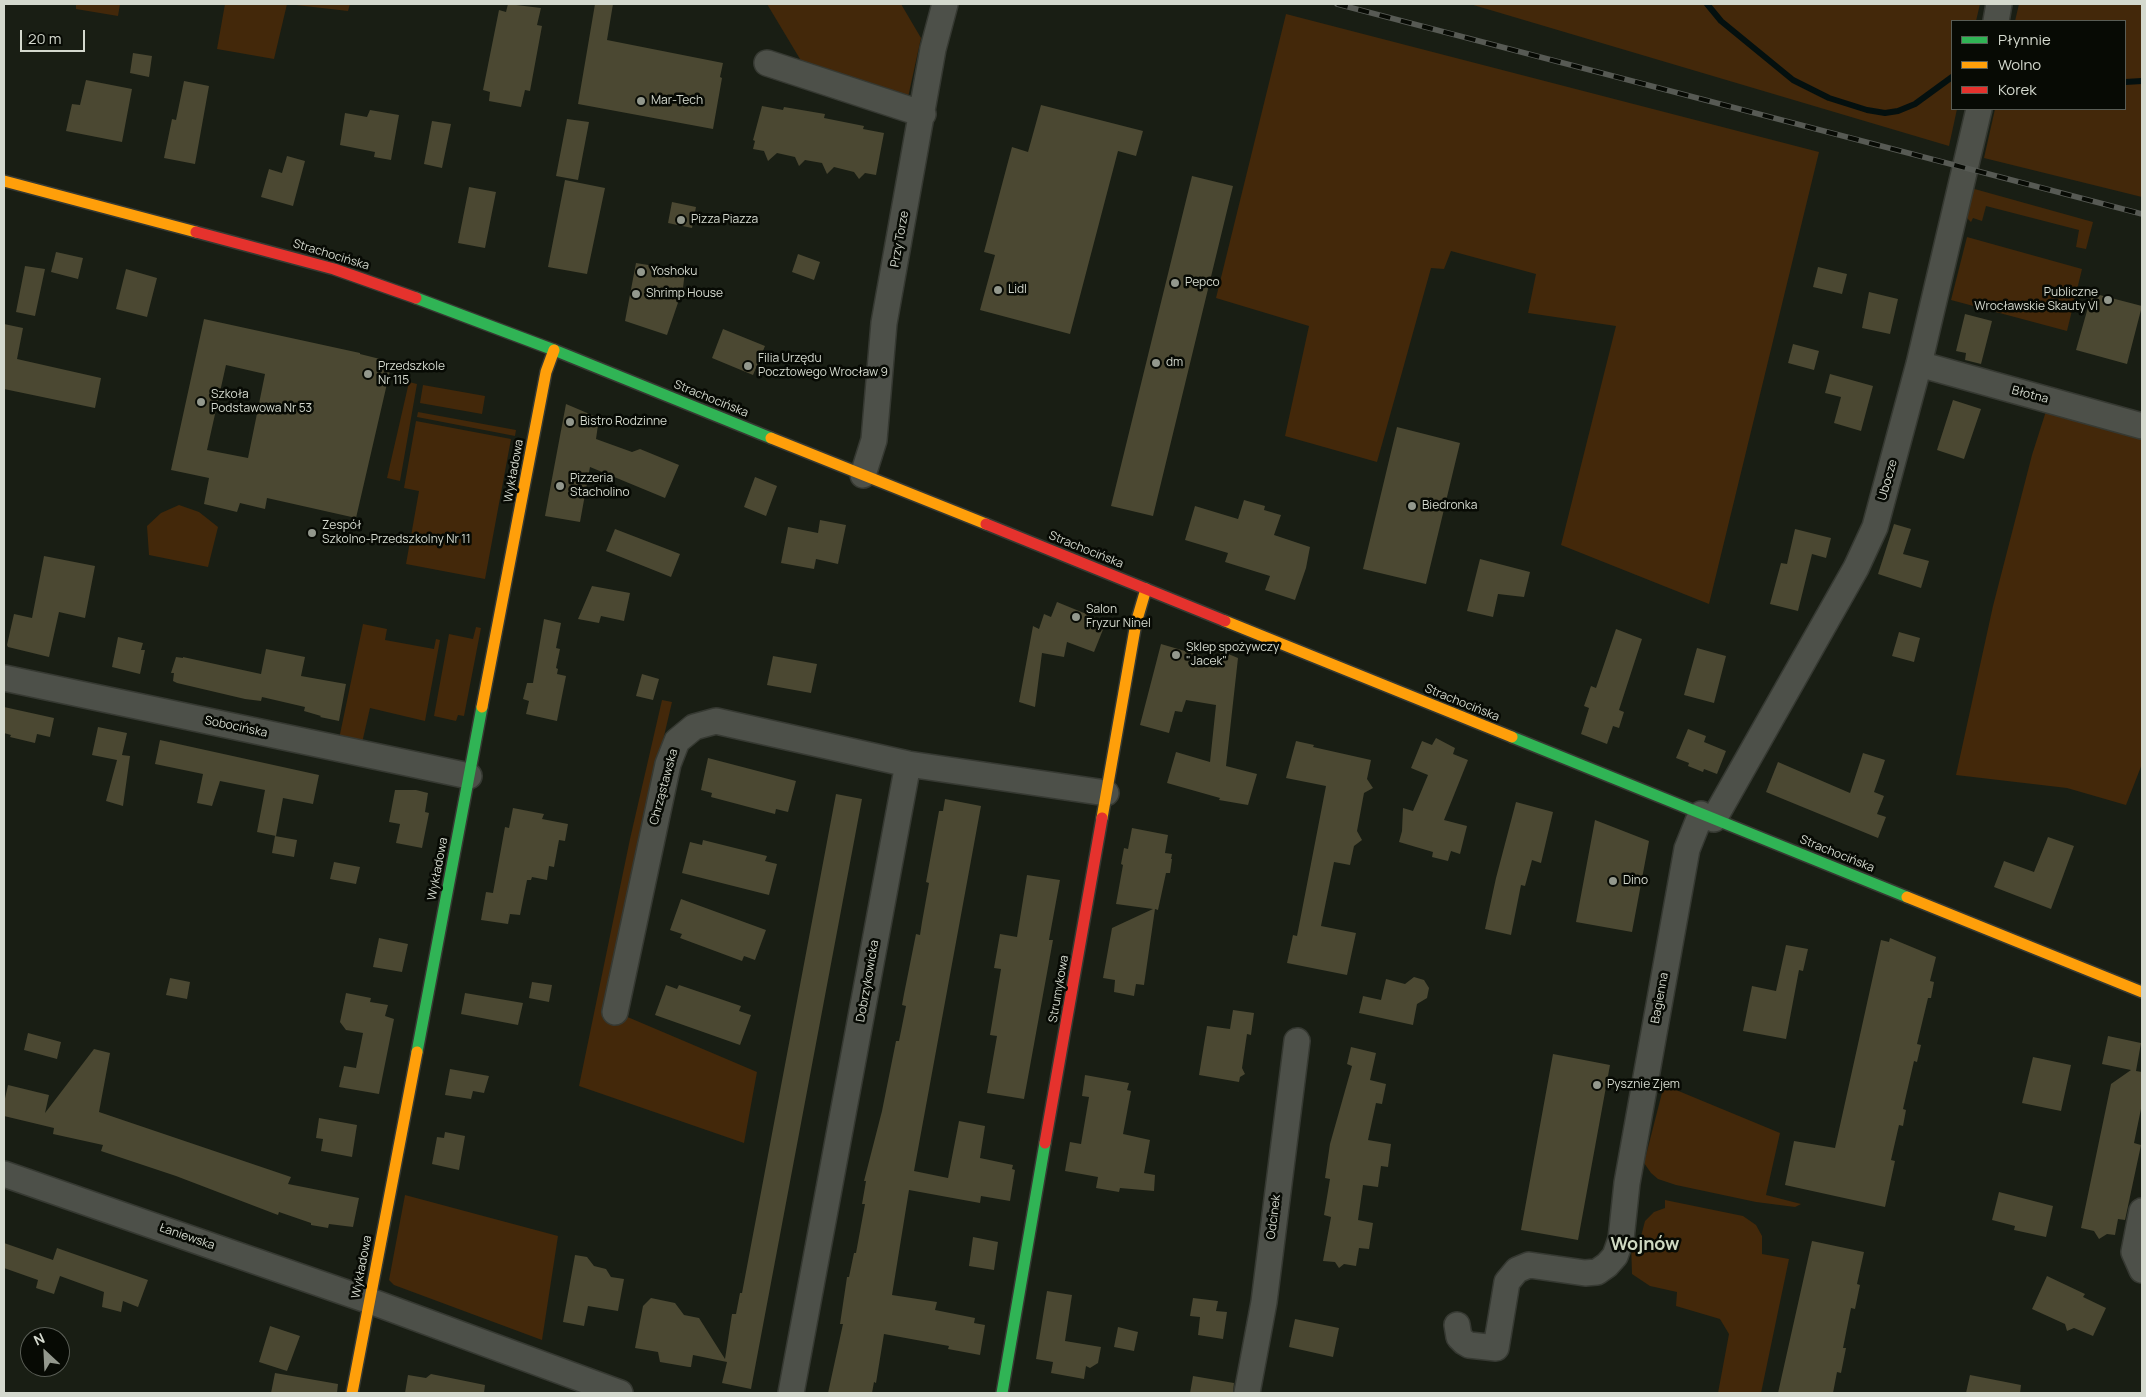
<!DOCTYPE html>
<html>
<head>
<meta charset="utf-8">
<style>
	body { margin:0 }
	#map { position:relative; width:2146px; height:1397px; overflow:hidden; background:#191e14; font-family:Manrope,sans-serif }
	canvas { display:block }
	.frame { position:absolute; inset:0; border:5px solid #d4d9ce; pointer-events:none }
	.legend { position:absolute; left:1951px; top:20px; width:175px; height:90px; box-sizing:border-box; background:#070a04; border:1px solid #595d55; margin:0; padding:6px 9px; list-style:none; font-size:15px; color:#d4d9ce }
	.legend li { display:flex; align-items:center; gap:10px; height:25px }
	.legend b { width:25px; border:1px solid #595d55 }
	.north { position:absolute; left:20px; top:1327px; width:50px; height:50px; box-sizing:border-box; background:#070a04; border:1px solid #595d55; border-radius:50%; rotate:335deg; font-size:14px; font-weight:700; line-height:20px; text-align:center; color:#d4d9ce }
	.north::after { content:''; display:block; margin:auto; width:18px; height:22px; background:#93988d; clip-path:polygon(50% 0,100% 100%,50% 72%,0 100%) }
	.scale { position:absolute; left:20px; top:30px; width:65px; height:22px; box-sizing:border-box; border:2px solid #d4d9ce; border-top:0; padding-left:6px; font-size:15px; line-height:18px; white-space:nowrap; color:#d4d9ce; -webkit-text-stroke:4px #070a04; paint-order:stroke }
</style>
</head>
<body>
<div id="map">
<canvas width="2146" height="1397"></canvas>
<div class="frame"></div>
<ul class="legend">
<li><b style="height:6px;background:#30b455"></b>Płynnie</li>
<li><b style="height:6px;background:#ff9f0a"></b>Wolno</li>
<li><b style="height:6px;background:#e5322d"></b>Korek</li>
</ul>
<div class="north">N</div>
<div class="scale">20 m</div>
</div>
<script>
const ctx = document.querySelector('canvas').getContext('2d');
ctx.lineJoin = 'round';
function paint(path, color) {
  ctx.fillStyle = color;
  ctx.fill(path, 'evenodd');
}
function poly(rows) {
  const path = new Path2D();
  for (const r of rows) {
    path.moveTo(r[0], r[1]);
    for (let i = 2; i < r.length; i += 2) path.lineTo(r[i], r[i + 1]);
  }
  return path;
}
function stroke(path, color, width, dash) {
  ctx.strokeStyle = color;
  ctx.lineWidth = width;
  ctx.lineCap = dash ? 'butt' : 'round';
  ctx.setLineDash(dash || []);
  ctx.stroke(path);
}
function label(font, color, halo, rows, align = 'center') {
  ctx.font = font + ' Manrope,sans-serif';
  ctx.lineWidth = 5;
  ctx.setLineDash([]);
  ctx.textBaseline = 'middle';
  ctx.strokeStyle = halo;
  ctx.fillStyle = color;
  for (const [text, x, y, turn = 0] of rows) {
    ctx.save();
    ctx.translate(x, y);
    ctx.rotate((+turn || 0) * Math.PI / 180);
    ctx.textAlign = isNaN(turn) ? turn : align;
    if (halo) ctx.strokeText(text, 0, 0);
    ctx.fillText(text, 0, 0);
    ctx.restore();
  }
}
const green = poly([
	[76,4,120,4,118,16,76,9],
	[225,4,350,4,348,11,287,4,274,59,217,49],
	[767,4,901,4,921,38,907,102,806,69],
	[1470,4,1980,4,1976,21,1952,21,1952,109,1957,109,1949,146],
	[2019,4,2142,4,2142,197,1984,158,1995,109,2125,109,2125,21,2015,21],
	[1286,14,1819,152,1709,604,1561,545,1616,326,1528,313,1536,274,1451,251,1444,269,1431,268,1377,462,1285,436,1309,326,1216,298],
	[1971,188,2093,222,2086,249,2076,247,2079,230,1986,206,1982,221,1973,218,1971,222,1964,215],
	[1967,237,2082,269,2067,331,1951,300],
	[409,382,417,384,400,481,387,478],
	[423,385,485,396,482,414,420,403],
	[2047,408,2142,434,2142,764,2126,805,2067,788,1956,775,1993,606,2032,455],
	[418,412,516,430,515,436,417,417],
	[416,421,511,439,485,579,406,564,419,491,404,488],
	[179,505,199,512,218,527,208,567,149,555,147,526,161,513],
	[363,624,387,629,385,640,434,649,436,639,440,640,425,721,370,708,362,743,339,739],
	[476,627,481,628,464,716,458,715,456,721,434,716,449,634,473,639],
	[662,700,672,702,633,868,604,1007,757,1072,744,1143,579,1086,630,839],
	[1664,1085,1780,1133,1766,1195,1801,1204,1795,1207,1756,1202,1676,1185,1658,1179,1651,1173,1644,1163],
	[405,1195,558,1236,542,1340,394,1285,389,1280],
	[1665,1200,1743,1216,1756,1225,1762,1236,1762,1254,1789,1259,1761,1393,1718,1393,1729,1334,1720,1319,1676,1306,1677,1292,1650,1286,1632,1274,1631,1243,1639,1244,1645,1221,1654,1212,1665,1208]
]);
const stream = poly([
	[1707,4,1721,21,1793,80,1829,98,1867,110,1885,113,1898,111,1915,104,1952,77],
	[2125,82,2142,81]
]);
const building = poly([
	[508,4,541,8,537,25,542,26,530,91,525,90,521,107,489,101,490,92,483,90,499,10,506,12],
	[595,4,613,4,607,40,723,63,720,77,722,78,713,129,578,104],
	[133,53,152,56,149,77,130,73],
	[86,80,132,89,122,142,66,131,72,104,80,105],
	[184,81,209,86,195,164,164,158,172,119,176,120],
	[1041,105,1143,131,1136,156,1118,151,1070,334,980,310,995,255,984,252,1012,147,1028,152],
	[762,106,783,110,784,107,825,114,824,118,864,126,863,129,884,133,876,175,865,173,859,179,854,172,834,167,827,174,822,163,805,160,799,166,795,157,777,153,768,161,764,151,753,149,755,141,753,140],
	[370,110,399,115,391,160,374,157,375,152,340,145,345,113,367,117],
	[567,119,589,122,578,180,556,176],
	[432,121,451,124,442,168,424,164],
	[287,156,305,161,293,206,261,197,269,169,282,173],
	[1192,176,1233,186,1153,516,1111,506],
	[565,180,605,188,587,274,548,267],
	[469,187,496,192,485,248,458,243],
	[672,202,696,207,692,228,668,223],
	[56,252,83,258,78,279,51,272],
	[798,254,820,262,814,280,792,272],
	[636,263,685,271,683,288,667,335,625,321],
	[25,266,45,269,35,316,16,312],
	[1818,267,1847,274,1842,294,1813,287],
	[126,269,157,278,147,317,116,309],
	[1869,292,1898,299,1890,334,1862,328],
	[2092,293,2142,306,2127,364,2076,350],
	[1965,314,1992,321,1981,364,1965,360,1966,353,1956,351],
	[204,319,360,353,360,354,392,362,356,518,267,498,265,509,240,503,237,512,204,504,209,478,171,470],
	[226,365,265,374,248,458,207,450],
	[4,324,23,328,17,359,101,378,95,408,4,389],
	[723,329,765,346,753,375,712,358],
	[1793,344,1819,351,1814,370,1788,363],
	[1830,374,1873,386,1861,431,1834,423,1841,397,1825,393],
	[1953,400,1981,409,1964,459,1937,450],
	[566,404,599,418,596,439,632,452,640,449,679,465,665,498,590,467,580,522,545,516],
	[1397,427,1460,443,1426,584,1363,569],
	[755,477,777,486,766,516,744,507],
	[1244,500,1265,506,1264,510,1281,515,1274,535,1310,547,1306,568,1295,600,1265,590,1270,576,1225,562,1228,553,1185,540,1195,506,1238,519],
	[820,520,846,525,838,564,816,559,814,569,781,563,788,527,818,533],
	[1894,524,1911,529,1903,554,1929,561,1921,588,1878,574],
	[615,529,680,554,671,577,606,551],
	[1795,529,1831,538,1826,558,1812,554,1798,611,1770,604,1781,563,1787,564],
	[44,556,95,566,85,618,59,612,49,657,8,647,7,645,14,614,32,618],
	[1480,559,1530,572,1524,597,1498,594,1493,617,1467,611],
	[592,586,630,593,624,621,601,616,599,623,578,619],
	[1057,602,1106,622,1094,652,1067,642,1064,657,1042,653,1035,707,1019,702,1033,626,1039,629,1044,614,1051,617],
	[544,619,561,623,556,648,560,649,556,668,558,669,557,674,566,676,557,721,526,714,529,701,523,699,527,683,533,683],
	[1616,629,1642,639,1619,710,1624,712,1619,728,1613,726,1607,744,1581,734,1589,708,1584,706,1591,686,1596,688],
	[1899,632,1920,638,1914,662,1892,656],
	[118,637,143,643,141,650,145,650,140,674,112,667],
	[1161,644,1219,661,1221,651,1238,658,1226,766,1257,774,1248,805,1219,800,1220,798,1167,783,1176,752,1210,762,1216,705,1186,700,1182,712,1175,711,1169,733,1140,725],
	[1697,648,1726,656,1714,703,1684,695],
	[266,649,305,657,301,676,346,684,339,721,320,717,321,716,304,711,305,707,262,697,261,701,245,699,177,683,173,681,174,673,171,673,176,657,183,658,183,657,261,674],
	[773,656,817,664,811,693,767,685],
	[642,674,659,679,653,700,636,696],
	[4,707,54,718,50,737,37,734,35,743,10,737,11,735,4,733],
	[98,727,127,733,122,755,130,756,123,806,106,801,117,760,92,755],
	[1688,729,1706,736,1704,742,1726,751,1717,774,1704,769,1703,772,1688,766,1689,763,1676,758],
	[1436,738,1455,748,1453,754,1468,760,1444,820,1467,826,1460,854,1451,851,1448,861,1432,857,1433,852,1399,842,1402,831,1403,808,1413,811,1428,775,1411,768,1422,741,1432,745],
	[160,740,319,775,313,804,283,798,276,836,257,832,265,790,220,781,212,806,197,803,203,774,155,764],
	[1296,741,1314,745,1313,747,1371,760,1367,779,1373,788,1364,793,1357,831,1362,840,1354,846,1350,865,1334,862,1321,926,1356,933,1347,975,1287,963,1293,935,1297,936,1326,786,1286,778],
	[1863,753,1885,760,1874,792,1884,796,1877,814,1886,817,1878,838,1766,792,1778,762,1850,793],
	[708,758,796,781,788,812,776,809,775,814,711,797,712,793,701,790],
	[395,790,416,790,428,793,425,812,429,813,422,848,396,843,400,824,389,822],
	[836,794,862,799,751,1389,722,1383,727,1362,693,1355,691,1367,689,1367,660,1362,658,1352,635,1348,643,1306,651,1298,675,1303,684,1315,699,1318,725,1359,732,1314,736,1314,740,1293,742,1293],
	[945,799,981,806,914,1171,948,1178,959,1121,985,1126,980,1158,1013,1165,1012,1169,1015,1170,1010,1201,981,1196,980,1203,909,1190,892,1295,937,1302,935,1310,975,1318,974,1323,985,1325,980,1355,948,1349,949,1346,884,1334,876,1383,874,1382,872,1393,828,1393,843,1324,840,1324,847,1277,849,1277,854,1253,856,1253,865,1204,862,1204,866,1181,864,1181,882,1111,896,1041,899,1041,906,1006,902,1005,904,994,916,934,920,935,922,922,929,883,926,882,939,811,943,811],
	[1516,802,1553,812,1541,863,1532,860,1525,886,1521,885,1511,935,1485,929,1496,878],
	[513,808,544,814,542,819,568,824,565,841,559,840,554,867,549,866,547,880,532,877,531,880,527,880,520,915,510,914,508,924,481,920,486,892,493,893,505,827,509,828],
	[1595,820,1649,841,1632,932,1576,922],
	[1132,828,1168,835,1165,853,1172,854,1171,859,1172,859,1170,873,1166,873,1158,910,1155,909,1144,985,1136,984,1134,996,1114,992,1115,980,1103,978,1112,928,1153,909,1116,904,1123,865,1121,864,1124,848,1128,849],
	[275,836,297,840,294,857,272,853],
	[2048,837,2074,846,2051,909,1994,887,2004,861,2034,872],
	[703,840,767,856,765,861,777,864,769,895,682,873,690,842,702,845],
	[334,862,360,867,356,884,330,879],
	[1027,875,1060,880,1049,940,1053,940,1024,1099,987,1093,997,1036,990,1035,1001,969,994,968,1000,934,1017,937],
	[681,899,766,930,755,960,744,956,742,961,680,938,682,934,670,930],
	[379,938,408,944,402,972,373,967],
	[1890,938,1936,957,1930,981,1934,982,1931,998,1928,998,1917,1044,1921,1045,1917,1062,1914,1061,1903,1109,1906,1110,1903,1126,1899,1125,1891,1160,1895,1161,1885,1207,1785,1185,1794,1141,1835,1148,1881,940,1889,942],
	[1786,945,1808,949,1803,971,1799,970,1786,1039,1743,1031,1752,986,1776,991],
	[1414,977,1424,980,1429,988,1427,998,1417,1004,1413,1025,1359,1013,1363,996,1381,1000,1386,979,1405,984],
	[170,978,190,982,187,999,166,995],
	[532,982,552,985,549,1002,529,998],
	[666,985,677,989,679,985,741,1006,739,1011,751,1015,740,1045,655,1015],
	[346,993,371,998,370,1002,388,1005,385,1016,394,1019,379,1094,339,1087,344,1066,356,1068,363,1033,346,1030,340,1022],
	[465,993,523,1003,518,1025,461,1014],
	[1233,1010,1254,1013,1251,1035,1247,1034,1242,1068,1245,1074,1240,1077,1239,1082,1199,1075,1207,1026,1230,1029],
	[28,1033,61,1042,57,1059,24,1050],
	[2108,1036,2141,1043,2136,1071,2142,1072,2142,1104,2134,1143,2141,1145,2125,1220,2118,1219,2115,1235,2107,1234,2099,1239,2094,1231,2081,1228,2111,1084,2131,1070,2102,1064],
	[1351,1047,1376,1053,1370,1080,1386,1084,1382,1104,1376,1103,1368,1140,1391,1144,1388,1167,1381,1166,1378,1187,1363,1185,1358,1220,1373,1223,1369,1249,1359,1248,1356,1266,1344,1264,1339,1268,1335,1262,1323,1261,1331,1217,1324,1215,1330,1179,1325,1178,1330,1144,1352,1066,1347,1064],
	[94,1049,110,1053,99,1112,291,1177,288,1184,359,1198,353,1227,329,1224,328,1228,311,1225,311,1223,279,1212,278,1215,176,1176,101,1151,103,1145,53,1134,54,1128,4,1116,4,1103,8,1085,49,1095,45,1113],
	[1553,1054,1610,1065,1578,1240,1521,1230],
	[2033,1057,2071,1065,2061,1111,2022,1103],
	[450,1069,489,1076,484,1093,473,1091,471,1099,445,1095],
	[1085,1075,1129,1083,1127,1090,1131,1091,1123,1134,1150,1140,1144,1173,1155,1175,1154,1191,1120,1188,1119,1192,1096,1188,1098,1177,1065,1171,1070,1142,1081,1144,1089,1097,1082,1096],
	[319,1118,357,1125,352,1157,321,1151,323,1139,316,1138],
	[445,1132,465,1136,459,1170,432,1164,437,1137,444,1138],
	[1999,1192,2053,1206,2046,1237,2014,1230,2015,1226,1992,1220],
	[973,1237,998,1242,994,1270,969,1266],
	[1812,1241,1864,1252,1857,1284,1860,1285,1855,1309,1851,1308,1843,1348,1846,1348,1841,1373,1837,1372,1833,1393,1778,1393],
	[4,1243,53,1260,57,1248,148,1280,138,1307,123,1301,121,1312,102,1307,104,1292,60,1276,54,1294,36,1288,38,1280,4,1268],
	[575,1255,587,1257,594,1266,606,1269,611,1277,624,1279,618,1311,588,1306,584,1326,563,1322],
	[2047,1276,2085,1294,2083,1297,2106,1308,2093,1336,2074,1328,2067,1331,2065,1324,2032,1309],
	[1047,1291,1072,1295,1065,1341,1101,1347,1098,1363,1090,1368,1086,1366,1084,1379,1051,1373,1053,1362,1036,1359],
	[1193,1298,1218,1301,1216,1311,1227,1312,1223,1339,1198,1335,1200,1317,1190,1316],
	[1295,1319,1339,1328,1333,1357,1289,1347],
	[270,1326,300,1336,287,1371,259,1362],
	[1118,1327,1138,1332,1134,1351,1114,1347],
	[275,1373,338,1384,337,1393,271,1393],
	[431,1374,485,1385,484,1393,405,1393,408,1375,426,1378],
	[1970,1375,2021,1385,2020,1393,1966,1393],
	[1193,1376,1234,1383,1233,1393,1190,1393]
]);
const street = poly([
	[1996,21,1999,4],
	[767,63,923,114],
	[1919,364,2142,426],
	[863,475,874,440,884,323,933,49,945,4],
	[4,678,469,776],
	[1714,819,1856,568,1875,527,1919,364,1979,109],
	[615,1012,668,764,677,741,694,727,716,721,908,764,1106,793],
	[4,1174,370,1301,620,1393],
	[2142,1211,2134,1252,2142,1270],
	[1457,1325,1459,1337,1464,1342,1469,1345,1496,1348,1507,1282,1517,1270,1529,1265,1585,1273,1597,1272,1607,1265,1615,1256,1621,1239,1627,1183,1687,849,1701,814],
	[791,1393,908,764],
	[1247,1393,1264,1302,1297,1041]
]);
const fast = poly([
	[416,298,554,350,771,438],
	[1512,737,1907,897],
	[417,1052,482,707],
	[1002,1393,1045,1143]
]);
const slow = poly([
	[4,181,196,232],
	[771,438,986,524],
	[1225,621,1512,737],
	[482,707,546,372,554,350],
	[1102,818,1136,623,1146,589],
	[1907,897,2142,992],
	[352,1393,417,1052]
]);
const jam = poly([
	[196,232,334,269,416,298],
	[986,524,1225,621],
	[1045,1143,1102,818]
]);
const rail = poly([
	[1337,4,2142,214]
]);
const markers = [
	[641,101,5,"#93988d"],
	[681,220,5,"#93988d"],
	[641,272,5,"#93988d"],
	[1175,283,5,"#93988d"],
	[998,290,5,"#93988d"],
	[636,294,5,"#93988d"],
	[2108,300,5,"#93988d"],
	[1156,363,5,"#93988d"],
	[748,366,5,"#93988d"],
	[368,374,5,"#93988d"],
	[201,402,5,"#93988d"],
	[570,422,5,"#93988d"],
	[560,486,5,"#93988d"],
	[1412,506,5,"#93988d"],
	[312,533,5,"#93988d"],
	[1076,617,5,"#93988d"],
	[1176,655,5,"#93988d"],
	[1613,881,5,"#93988d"],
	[1597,1085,5,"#93988d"]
];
const poiNames = [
	["Mar-Tech",651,101],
	["Pizza Piazza",691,220],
	["Yoshoku",651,272],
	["Pepco",1185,283],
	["Lidl",1008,290],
	["Publiczne",2098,293,"right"],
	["Wrocławskie Skauty VI",2098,307,"right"],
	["Shrimp House",646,294],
	["Filia Urzędu",758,359],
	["Pocztowego Wrocław 9",758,373],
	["dm",1166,363],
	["Przedszkole",378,367],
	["Nr 115",378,381],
	["Szkoła",211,395],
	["Podstawowa Nr 53",211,409],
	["Bistro Rodzinne",580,422],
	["Pizzeria",570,479],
	["Stacholino",570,493],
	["Biedronka",1422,506],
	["Zespół",322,526],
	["Szkolno-Przedszkolny Nr 11",322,540],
	["Salon",1086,610],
	["Fryzur Ninel",1086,624],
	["Sklep spożywczy",1186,648],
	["\"Jacek\"",1186,662],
	["Dino",1623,881],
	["Pysznie Zjem",1607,1085]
];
const streetNames = [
	["Przy Torze",900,239,-80],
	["Strachocińska",331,255,17],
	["Błotna",2030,395,15],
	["Strachocińska",711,399,22],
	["Wykładowa",514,471,-80],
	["Ubocze",1888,480,-74],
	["Strachocińska",1086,550,22],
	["Strachocińska",1462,703,22],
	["Sobocińska",236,727,12],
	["Chrząstawska",664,787,-75],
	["Strachocińska",1837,854,22],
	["Wykładowa",438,869,-79],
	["Dobrzykowicka",868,981,-80],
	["Strumykowa",1059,989,-80],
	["Bagienna",1660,998,-80],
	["Odcinek",1274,1217,-83],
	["Łaniewska",187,1237,19],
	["Wykładowa",362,1267,-79]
];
const districtNames = [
	["Wojnów",1645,1245]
];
paint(green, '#43280a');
stroke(stream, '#04100f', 6);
paint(building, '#4b4832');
stroke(street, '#363932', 28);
stroke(fast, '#363932', 14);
stroke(slow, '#363932', 14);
stroke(jam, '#363932', 14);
stroke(street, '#4d5049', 25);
stroke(fast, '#30b455', 11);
stroke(slow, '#ff9f0a', 11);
stroke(jam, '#e5322d', 11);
stroke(rail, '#575a54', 5.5);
stroke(rail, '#070a04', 4, [11]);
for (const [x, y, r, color] of markers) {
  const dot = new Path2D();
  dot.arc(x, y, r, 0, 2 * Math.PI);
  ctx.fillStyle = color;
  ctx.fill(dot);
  stroke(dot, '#070a04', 2);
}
label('12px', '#d4d9ce', '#070a04', poiNames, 'left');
label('12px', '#d4d9ce', '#070a04', streetNames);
label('bold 18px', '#cfd9c2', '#070a04', districtNames);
</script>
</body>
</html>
